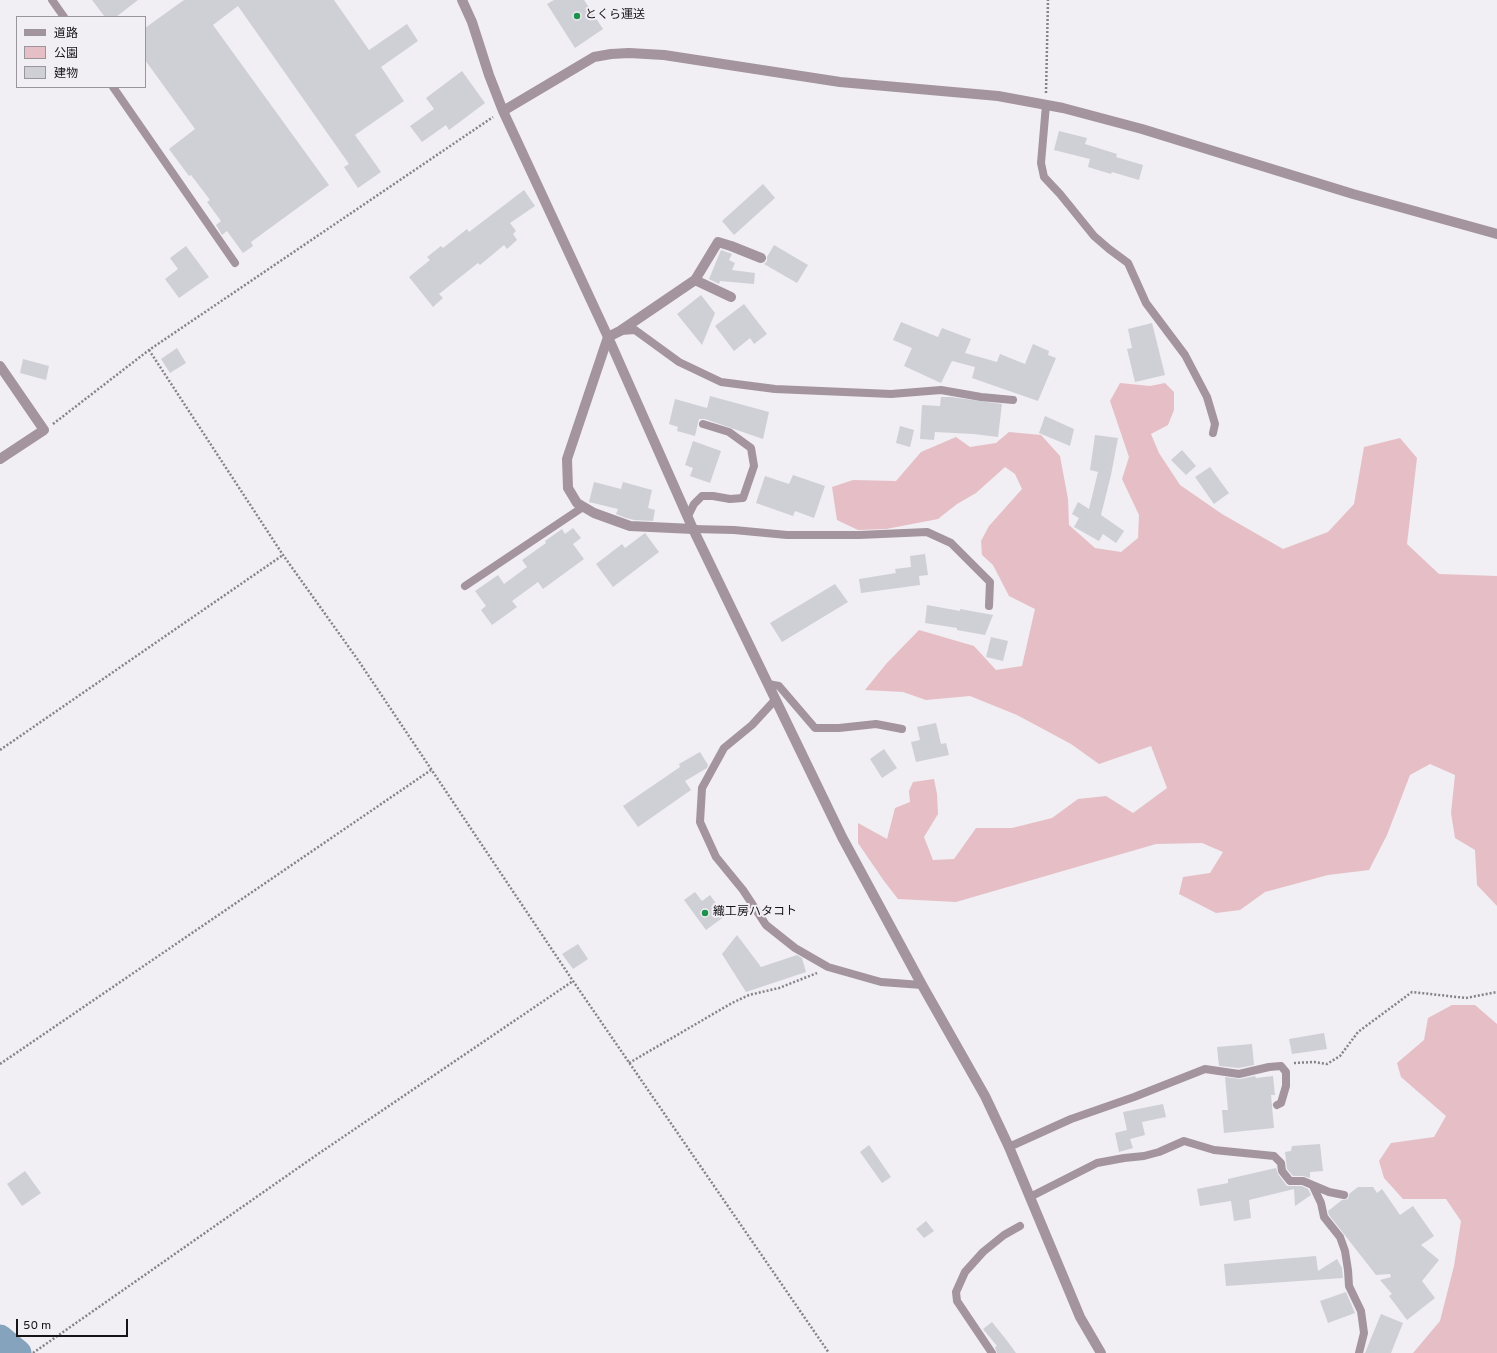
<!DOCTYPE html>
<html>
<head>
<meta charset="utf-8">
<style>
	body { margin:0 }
	#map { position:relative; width:1497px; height:1353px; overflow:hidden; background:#f1eef4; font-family:Overpass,"Noto Sans JP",sans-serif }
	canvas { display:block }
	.legend { position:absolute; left:16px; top:16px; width:130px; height:72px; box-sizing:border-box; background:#f1eef4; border:1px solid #99979b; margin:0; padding:5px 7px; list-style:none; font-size:12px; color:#151416 }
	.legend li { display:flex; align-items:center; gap:8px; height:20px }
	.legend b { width:20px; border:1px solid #99979b }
	.scale { position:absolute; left:16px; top:1319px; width:112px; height:18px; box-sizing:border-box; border:2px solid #151416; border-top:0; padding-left:5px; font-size:12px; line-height:14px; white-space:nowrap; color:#151416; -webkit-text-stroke:3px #f1eef4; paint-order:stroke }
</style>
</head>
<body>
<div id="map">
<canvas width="1497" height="1353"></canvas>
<ul class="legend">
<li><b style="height:5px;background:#a3949e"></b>道路</li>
<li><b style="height:11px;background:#e5bfc5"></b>公園</li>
<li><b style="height:11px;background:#ced0d6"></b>建物</li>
</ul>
<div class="scale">50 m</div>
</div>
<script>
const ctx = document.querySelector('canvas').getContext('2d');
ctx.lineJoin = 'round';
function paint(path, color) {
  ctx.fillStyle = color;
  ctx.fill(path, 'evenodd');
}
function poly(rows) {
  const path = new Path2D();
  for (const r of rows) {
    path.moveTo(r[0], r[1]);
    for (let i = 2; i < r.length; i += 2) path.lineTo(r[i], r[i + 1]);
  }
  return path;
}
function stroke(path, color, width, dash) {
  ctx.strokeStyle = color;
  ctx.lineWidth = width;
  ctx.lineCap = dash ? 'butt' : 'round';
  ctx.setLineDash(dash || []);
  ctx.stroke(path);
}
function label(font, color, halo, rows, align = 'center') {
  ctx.font = font + ' Overpass,"Noto Sans JP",sans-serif';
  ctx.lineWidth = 4;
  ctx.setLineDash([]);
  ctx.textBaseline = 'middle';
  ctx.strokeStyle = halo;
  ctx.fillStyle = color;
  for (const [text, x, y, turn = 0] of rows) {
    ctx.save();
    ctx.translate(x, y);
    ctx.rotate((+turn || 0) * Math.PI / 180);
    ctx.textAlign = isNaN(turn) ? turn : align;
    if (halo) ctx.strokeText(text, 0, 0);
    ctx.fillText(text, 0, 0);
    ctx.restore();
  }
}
const green = poly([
	[1120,383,1150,386,1165,383,1174,392,1174,410,1168,425,1151,434,1159,453,1180,485,1222,514,1283,549,1328,532,1354,504,1364,447,1400,438,1417,458,1407,544,1439,574,1497,576,1497,906,1477,885,1475,850,1455,838,1451,813,1455,775,1430,764,1410,775,1387,835,1369,870,1328,875,1265,892,1240,910,1216,913,1179,894,1183,877,1210,873,1223,852,1202,843,1156,844,956,902,898,899,884,881,858,843,858,823,887,839,895,808,910,802,909,791,913,782,934,779,937,794,938,814,924,837,933,860,954,859,976,828,1012,828,1052,818,1078,799,1106,796,1133,813,1167,788,1151,746,1099,764,1071,744,1017,715,970,696,926,700,903,692,865,690,886,664,919,630,974,646,996,670,1022,666,1035,609,1009,596,993,565,982,555,981,541,989,526,1022,489,1015,474,1005,467,976,493,957,504,938,519,886,529,858,530,837,520,832,487,853,480,896,481,921,452,956,437,970,447,996,443,1009,432,1041,435,1060,456,1068,499,1069,525,1095,548,1121,552,1138,538,1139,515,1122,479,1129,457,1110,401],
	[1452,1005,1475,1005,1497,1024,1497,1353,1413,1353,1440,1321,1454,1266,1461,1221,1446,1199,1403,1199,1384,1178,1379,1161,1391,1143,1434,1137,1446,1116,1401,1077,1397,1063,1424,1040,1428,1018]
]);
const river = poly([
	[0,1338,18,1353]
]);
const building = poly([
	[92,0,138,0,116,17,105,17],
	[184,0,334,0,369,50,407,24,418,41,381,67,404,101,355,135,381,172,358,188,344,167,349,164,238,6,213,25,329,185,251,242,253,246,243,253,227,231,222,235,216,225,221,221,207,202,210,200,191,175,189,176,169,149,195,129,145,60,145,28],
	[554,0,584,0,603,29,575,48,547,4],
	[462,71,485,103,449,130,446,125,422,142,410,126,434,109,426,98],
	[1059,131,1087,138,1085,144,1117,154,1116,157,1143,165,1139,180,1112,172,1111,174,1088,167,1090,159,1054,150],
	[763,184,775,198,734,235,722,221],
	[524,190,535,206,510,223,516,231,513,234,517,240,507,249,504,245,480,265,478,263,439,294,443,298,433,307,409,277,430,260,427,257,441,246,443,248,467,229,469,232],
	[774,245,808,265,797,283,764,264,767,261,767,257],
	[186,246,209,277,179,298,165,279,178,269,170,258],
	[721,250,732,254,729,260,735,263,732,270,755,273,754,284,720,281,719,284,709,279],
	[701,295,715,313,702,345,677,314],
	[744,304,767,334,754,344,750,338,734,351,715,326],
	[901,322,938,337,942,328,971,339,965,353,997,362,1000,354,1025,364,1033,344,1049,351,1048,355,1056,358,1038,401,972,378,975,367,952,361,941,383,904,366,912,348,893,340],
	[1152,323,1165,375,1135,382,1127,349,1132,348,1128,329],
	[177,348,186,363,170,373,161,359],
	[23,359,49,366,46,380,20,373],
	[710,396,769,412,763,439,705,419,699,419,695,436,677,431,678,427,669,424,675,399,707,408],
	[941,397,951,397,1002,404,998,437,974,434,935,432,934,440,920,439,922,405,940,406],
	[1045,416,1074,429,1070,446,1039,433],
	[900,426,914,430,910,447,896,443],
	[1095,435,1118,438,1111,475,1101,515,1124,531,1116,543,1103,534,1099,541,1074,527,1079,518,1072,514,1078,502,1089,509,1098,472,1090,470],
	[693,441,721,451,710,483,690,476,693,468,685,465],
	[1182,450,1196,466,1186,475,1171,460],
	[1210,467,1229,493,1214,504,1195,477],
	[793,475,825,486,814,518,795,511,793,516,756,503,765,476,789,484],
	[594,482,621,489,623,482,652,490,648,508,655,510,653,521,634,520,626,518,616,514,618,509,589,502],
	[573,528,581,538,573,544,584,559,543,589,538,582,512,601,517,607,492,625,481,610,486,606,475,591,498,575,504,584,527,567,522,560,546,543,545,541,562,529,565,534],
	[645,533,659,552,613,587,596,564,622,544,625,548],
	[925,554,928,575,919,576,920,585,861,593,859,579,896,573,895,569,911,567,910,556],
	[835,584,848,602,782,642,770,623],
	[927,605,960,611,960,609,993,615,985,635,957,630,957,628,925,623],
	[991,637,1008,641,1003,661,986,657],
	[936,723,941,744,946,743,949,755,916,762,911,742,920,740,917,727],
	[884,749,897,768,882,778,870,759],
	[700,752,708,765,707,768,685,781,691,790,638,827,623,806,680,767,679,764],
	[695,892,702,901,710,895,725,916,706,930,684,900],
	[737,935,761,967,797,955,802,958,806,972,746,992,722,954],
	[578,944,588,959,573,969,562,954],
	[1324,1033,1327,1049,1292,1054,1289,1039],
	[1252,1044,1254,1065,1239,1068,1219,1066,1217,1047],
	[1255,1076,1256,1078,1273,1076,1275,1095,1271,1095,1274,1128,1224,1133,1222,1110,1228,1110,1225,1077,1240,1079],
	[1163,1104,1166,1117,1142,1122,1145,1135,1130,1139,1133,1148,1119,1152,1115,1133,1127,1130,1123,1112],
	[1320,1144,1323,1171,1310,1172,1310,1178,1303,1176,1293,1176,1287,1169,1285,1152,1291,1151,1292,1146],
	[869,1145,891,1177,882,1183,860,1152],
	[1276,1168,1278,1174,1287,1186,1302,1186,1308,1189,1311,1195,1295,1206,1294,1189,1249,1200,1251,1218,1234,1221,1231,1201,1200,1206,1197,1189,1228,1183,1228,1179],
	[25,1171,41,1193,22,1206,7,1184],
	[1358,1187,1373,1187,1377,1193,1382,1189,1400,1215,1413,1206,1434,1236,1421,1245,1439,1260,1422,1281,1435,1298,1407,1320,1389,1296,1392,1294,1380,1280,1391,1277,1390,1274,1376,1275,1329,1215,1328,1211,1342,1200,1348,1199,1349,1194],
	[926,1221,934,1231,924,1238,916,1229],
	[1316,1256,1318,1271,1337,1259,1342,1268,1343,1278,1226,1286,1224,1264],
	[1346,1292,1355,1313,1328,1323,1320,1301],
	[1381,1314,1403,1323,1391,1353,1365,1353],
	[992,1322,1008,1342,1016,1353,997,1353,995,1347,997,1346,983,1329]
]);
const path = poly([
	[1046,93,1048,0],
	[149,350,283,555,358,660,573,981,829,1353],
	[53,424,149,350,493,117],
	[0,750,283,555],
	[629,1063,732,1003,749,995,779,988,817,973],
	[1294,1063,1314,1062,1327,1064,1340,1056,1358,1032,1412,992,1466,998,1497,992],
	[0,1064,431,770],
	[33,1353,318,1154,573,981]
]);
const service = poly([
	[52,0,64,17],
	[113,87,235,263],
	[1046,105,1041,163,1044,177,1060,194,1094,236,1109,249,1128,263,1146,303,1185,355,1207,397,1215,424,1213,433],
	[621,331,635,330,679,362,721,382,775,389,891,394,941,390,981,397,1013,400],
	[688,516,694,504,702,496,713,496,730,499,743,498,754,466,751,448,729,432,703,424],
	[693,529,734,530,787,535,859,535,927,532,951,543,990,582,989,606],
	[465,586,583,507],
	[768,684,779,686,815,728,839,728,876,724,902,729],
	[775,700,752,725,724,748,702,788,700,822,716,857,743,890,766,925,795,948,828,967,881,982,922,985],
	[1009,1147,1071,1119,1134,1097,1205,1069,1239,1074,1269,1067,1281,1066,1286,1072,1286,1086,1281,1103,1277,1105],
	[1313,1186,1321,1203,1324,1217,1340,1237,1345,1251,1348,1270,1349,1286,1361,1311,1364,1333,1359,1353],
	[1030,1197,1097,1163,1124,1158,1144,1156,1159,1152,1184,1141,1214,1150,1274,1156,1281,1163,1282,1171,1290,1181,1303,1181,1329,1192,1344,1195],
	[992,1353,957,1301,956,1292,965,1272,983,1252,1004,1235,1020,1226]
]);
const minor = poly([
	[695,280,718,242,731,246,761,258],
	[0,366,44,430,0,459],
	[693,529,630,526,594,513,577,503,568,488,567,459,608,337,620,331,695,280,731,297]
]);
const tertiary = poly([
	[462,0,472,22,489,75,503,111,608,337,693,529,842,837,922,985,985,1096,1009,1147,1080,1317,1101,1353],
	[503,111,594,57,611,54,629,53,664,55,840,82,998,96,1063,108,1142,129,1353,194,1497,234]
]);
const markers = [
	[577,16,4,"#1c924d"],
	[705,913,4,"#1c924d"]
];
const poiNames = [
	["とくら運送",585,16],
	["織工房ハタコト",713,913]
];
paint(green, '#e5bfc5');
stroke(river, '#85a3bd', 27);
paint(building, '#ced0d6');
stroke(path, '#858387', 2.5, [2, 2]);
stroke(service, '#a3949e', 8);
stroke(minor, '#a3949e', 10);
stroke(tertiary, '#a3949e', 10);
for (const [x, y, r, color] of markers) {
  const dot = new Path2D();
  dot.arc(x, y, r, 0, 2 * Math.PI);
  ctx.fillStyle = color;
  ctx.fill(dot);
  stroke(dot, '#f1eef4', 1.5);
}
label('12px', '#151416', '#f1eef4', poiNames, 'left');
</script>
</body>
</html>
